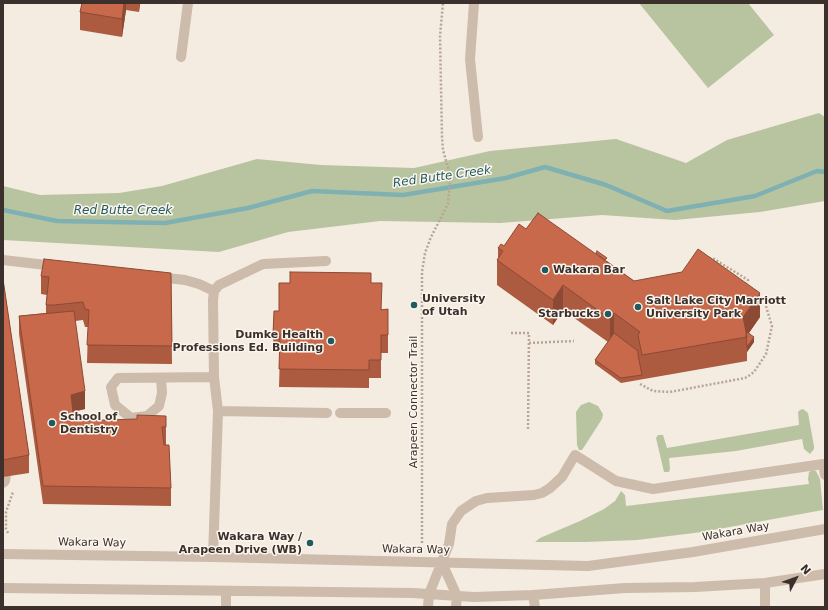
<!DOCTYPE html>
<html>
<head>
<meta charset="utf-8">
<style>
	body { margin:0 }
	#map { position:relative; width:828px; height:610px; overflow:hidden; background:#f4ebe1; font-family:"DejaVu Sans",sans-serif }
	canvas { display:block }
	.frame { position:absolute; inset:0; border:4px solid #3b302b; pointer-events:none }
	.north { position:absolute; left:776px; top:558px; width:40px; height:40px; -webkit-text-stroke:3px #fbf5ee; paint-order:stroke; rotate:49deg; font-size:11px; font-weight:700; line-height:16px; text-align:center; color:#3b302b }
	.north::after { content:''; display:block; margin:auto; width:14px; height:18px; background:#3b302b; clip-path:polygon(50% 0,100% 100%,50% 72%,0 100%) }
</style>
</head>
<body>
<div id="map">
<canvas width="828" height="610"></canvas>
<div class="frame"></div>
<div class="north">N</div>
</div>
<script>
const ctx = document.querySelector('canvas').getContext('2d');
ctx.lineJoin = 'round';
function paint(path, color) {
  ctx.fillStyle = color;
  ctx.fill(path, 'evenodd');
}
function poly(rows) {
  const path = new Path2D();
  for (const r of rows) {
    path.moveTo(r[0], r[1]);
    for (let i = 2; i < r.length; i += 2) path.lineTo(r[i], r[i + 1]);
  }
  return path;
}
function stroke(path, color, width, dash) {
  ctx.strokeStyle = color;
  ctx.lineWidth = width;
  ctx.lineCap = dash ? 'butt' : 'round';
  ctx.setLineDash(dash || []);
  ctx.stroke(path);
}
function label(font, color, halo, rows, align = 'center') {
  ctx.font = font + ' "DejaVu Sans",sans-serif';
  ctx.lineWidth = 3;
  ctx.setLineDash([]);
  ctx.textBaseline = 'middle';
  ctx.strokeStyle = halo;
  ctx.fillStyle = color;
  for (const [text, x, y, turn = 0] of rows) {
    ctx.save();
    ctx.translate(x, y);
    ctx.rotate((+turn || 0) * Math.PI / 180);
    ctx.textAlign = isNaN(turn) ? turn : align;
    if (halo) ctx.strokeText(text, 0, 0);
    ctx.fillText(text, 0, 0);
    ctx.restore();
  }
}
const green = poly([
	[639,3,748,3,774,35,708,88],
	[819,113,825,117,825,201,760,212,675,220,602,215,500,223,380,221,288,232,219,252,3,240,3,186,40,195,119,193,162,186,257,159,321,165,414,168,490,151,616,139,686,163,727,140],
	[589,402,598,406,603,414,602,419,584,447,582,450,579,450,577,445,576,412,581,405],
	[803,409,808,413,814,446,814,449,810,454,804,449,802,439,736,451,669,458,670,469,669,472,664,472,656,438,658,435,663,435,667,448,799,425,798,412,800,410],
	[813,470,816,471,820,479,823,510,702,532,637,540,585,542,535,542,540,538,580,521,604,509,615,501,621,491,625,495,626,506,809,484,808,479,809,472]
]);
const stream = poly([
	[3,210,57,221,165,223,248,208,312,191,403,195,506,178,545,167,606,185,667,211,755,196,817,171,825,172]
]);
const path = poly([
	[709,258,714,259,748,280,745,285],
	[511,333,529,333,528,430],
	[529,343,574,341],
	[640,384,653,391,670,392,745,378,750,375,754,372,766,354,772,326,765,303,760,298,759,301],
	[8,533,6,529,6,512,13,492],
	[422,543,422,272,425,253,431,237,448,204,450,182,450,175,443,150,442,137,440,36,443,3]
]);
const minor = poly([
	[474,3,470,59,478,137],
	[181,57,188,3],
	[3,260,55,266],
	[158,277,185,280,199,284,214,291],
	[161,378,162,393,159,406,147,416,131,418,115,405,111,387,118,378,214,377],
	[218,411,327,413],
	[340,413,386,413],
	[3,483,5,481,8,464],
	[3,554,213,557,588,566,693,552,825,529],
	[213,557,218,411,214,377,213,300,214,291,219,285,263,264,326,261],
	[442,563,457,596,456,607],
	[3,588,413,593,474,597,533,595,625,588,695,587,765,583,825,574],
	[226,592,226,607],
	[533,595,535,607],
	[428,607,429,594,449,544,452,524,461,511,476,501,487,498,534,495,542,493,550,488,562,477,575,455,616,481,653,489,823,464,825,475],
	[765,607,765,583]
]);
const wall = poly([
	[82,3,140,3,139,12,126,10,122,37,80,30,80,12],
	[526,229,607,261,634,281,760,317,749,333,754,342,747,352,747,361,621,383,595,364,595,360,608,342,563,310,553,325,497,285,497,260,498,259,498,248,504,246],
	[171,273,172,364,87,363,88,327,85,327,83,320,75,321,85,409,73,412,74,421,166,427,166,445,164,445,171,488,171,506,43,504,19,334,19,316,46,313,46,305,47,295,41,294,41,276],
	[3,279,29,455,29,473,3,477],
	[290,283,371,283,382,310,388,309,388,353,381,353,381,378,369,378,369,388,279,387,280,352,273,352,274,311,279,311]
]);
const shadedWall = poly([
	[124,3,126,3,126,10,122,37,122,19],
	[139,3,140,3,139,12],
	[563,285,563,310,553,325,553,300],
	[760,293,760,317,746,337,743,317],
	[614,313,614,338,610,343,610,319],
	[754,337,754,342,747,352,747,347],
	[85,391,85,409,71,412,71,395]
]);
const building = poly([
	[82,3,124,3,122,19,80,12,82,3],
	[538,213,634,281,682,272,698,249,760,293,743,317,747,337,642,355,638,335,640,332,614,313,610,319,563,285,553,300,497,260,503,251,498,248,501,244,504,246,519,224,526,229,538,213],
	[597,251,607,258,605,260,596,253,597,251],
	[44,259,171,273,172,346,87,345,89,310,85,309,83,302,54,305,46,305,49,277,41,276,44,259],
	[290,272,371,273,371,283,382,283,381,310,388,309,388,335,381,335,381,360,369,360,369,370,279,369,280,334,273,334,274,311,279,311,279,283,290,283,290,272],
	[3,279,29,455,3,460,3,279],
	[74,311,85,391,71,395,74,421,137,419,137,415,166,416,166,427,162,427,164,445,169,445,171,488,43,486,19,316,74,311],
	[747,332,754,337,747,347,746,333,747,332],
	[614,333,638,351,638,355,642,375,621,378,595,360,614,333]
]);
const markers = [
	[545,270,4,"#1f5a5e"],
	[414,305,4,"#1f5a5e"],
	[638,307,4,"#1f5a5e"],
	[608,314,4,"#1f5a5e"],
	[331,341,4,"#1f5a5e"],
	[52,423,4,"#1f5a5e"],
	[310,543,4,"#1f5a5e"]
];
const poiNames = [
	["Wakara Bar",553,270],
	["University",422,299],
	["of Utah",422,312],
	["Salt Lake City Marriott",646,301],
	["University Park",646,314],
	["Starbucks",600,314,"right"],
	["Dumke Health",323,335,"right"],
	["Professions Ed. Building",323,348,"right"],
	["School of",60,417],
	["Dentistry",60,430],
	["Wakara Way /",302,537,"right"],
	["Arapeen Drive (WB)",302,550,"right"]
];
const streetNames = [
	["Arapeen Connector Trail",414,402,-90],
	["Wakara Way",736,532,-10],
	["Wakara Way",92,543,1],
	["Wakara Way",416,550,1]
];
const waterNames = [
	["Red Butte Creek",442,177,-8],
	["Red Butte Creek",123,211]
];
paint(green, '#b8c4a0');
stroke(stream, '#7fb0b2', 4.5);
stroke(path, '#b9a596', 2.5, [2, 2]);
stroke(minor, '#cdbbac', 10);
paint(wall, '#ac5a40');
paint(shadedWall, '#8c4a34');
paint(building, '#c8694b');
stroke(building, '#8c4a34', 1);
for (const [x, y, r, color] of markers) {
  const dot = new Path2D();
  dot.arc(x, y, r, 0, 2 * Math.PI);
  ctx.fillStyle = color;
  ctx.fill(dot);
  stroke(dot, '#fbf5ee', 1.5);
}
label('bold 11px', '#3b302b', '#fbf5ee', poiNames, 'left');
label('11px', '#3b302b', '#fbf5ee', streetNames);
label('italic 12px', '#1f5a5e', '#fbf5ee', waterNames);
</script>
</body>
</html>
